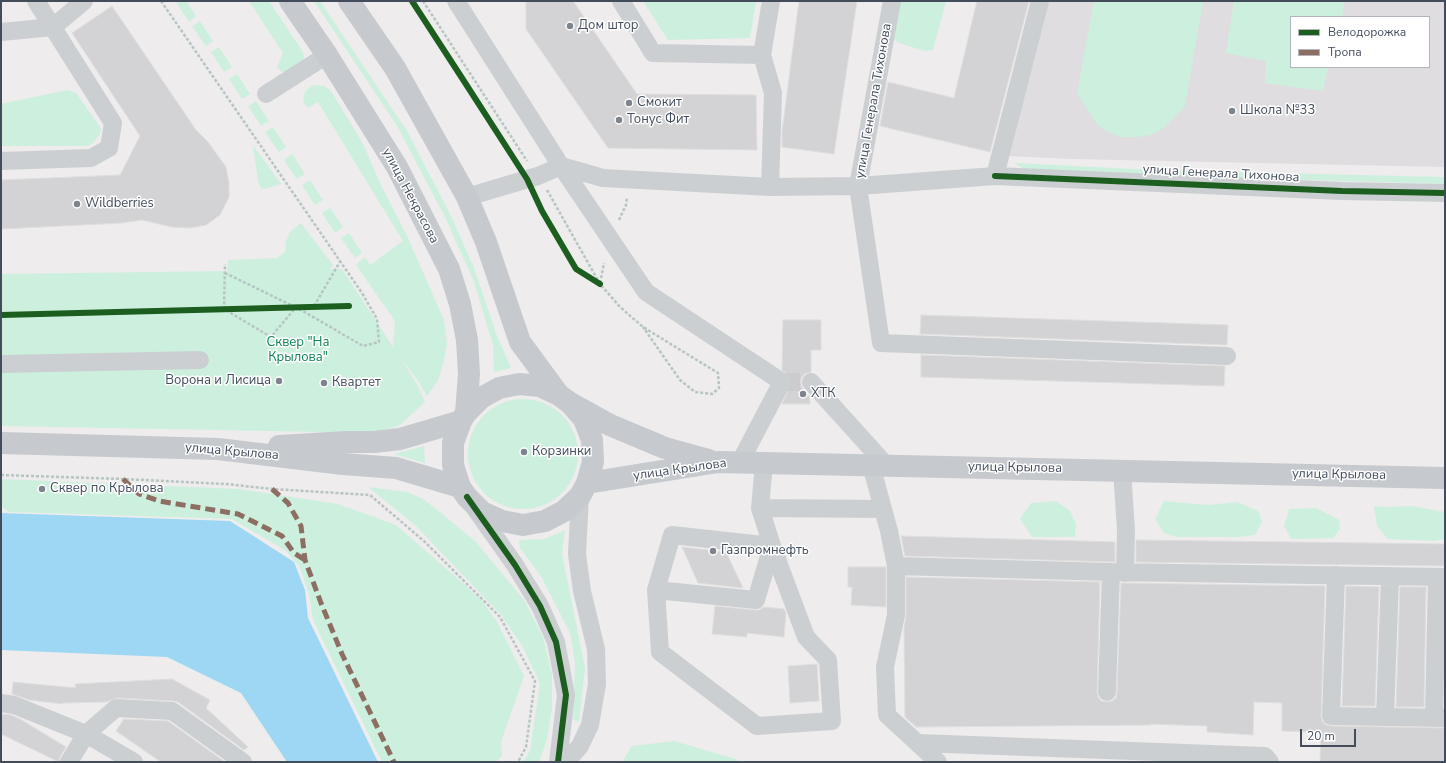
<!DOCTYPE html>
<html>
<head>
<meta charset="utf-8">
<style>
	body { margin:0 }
	#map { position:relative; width:1446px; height:763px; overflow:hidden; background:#eeecec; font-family:"Nunito Sans",sans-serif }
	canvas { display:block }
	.frame { position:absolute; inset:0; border:2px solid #424c5b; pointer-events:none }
	.legend { position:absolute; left:1290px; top:16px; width:140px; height:52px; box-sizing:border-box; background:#fff; border:1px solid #b3b7bd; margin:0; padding:5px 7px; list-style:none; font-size:12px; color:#424c5b }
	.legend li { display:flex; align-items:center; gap:8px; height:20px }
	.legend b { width:20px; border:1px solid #b3b7bd }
	.scale { position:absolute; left:1300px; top:729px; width:56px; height:18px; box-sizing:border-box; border:2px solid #424c5b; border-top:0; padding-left:5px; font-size:12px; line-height:14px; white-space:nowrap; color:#424c5b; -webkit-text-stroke:3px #fff; paint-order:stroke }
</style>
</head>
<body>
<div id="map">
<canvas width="1446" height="763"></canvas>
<div class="frame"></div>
<ul class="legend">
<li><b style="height:5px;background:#1b5e20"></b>Велодорожка</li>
<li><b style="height:5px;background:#8d6e63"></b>Тропа</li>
</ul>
<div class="scale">20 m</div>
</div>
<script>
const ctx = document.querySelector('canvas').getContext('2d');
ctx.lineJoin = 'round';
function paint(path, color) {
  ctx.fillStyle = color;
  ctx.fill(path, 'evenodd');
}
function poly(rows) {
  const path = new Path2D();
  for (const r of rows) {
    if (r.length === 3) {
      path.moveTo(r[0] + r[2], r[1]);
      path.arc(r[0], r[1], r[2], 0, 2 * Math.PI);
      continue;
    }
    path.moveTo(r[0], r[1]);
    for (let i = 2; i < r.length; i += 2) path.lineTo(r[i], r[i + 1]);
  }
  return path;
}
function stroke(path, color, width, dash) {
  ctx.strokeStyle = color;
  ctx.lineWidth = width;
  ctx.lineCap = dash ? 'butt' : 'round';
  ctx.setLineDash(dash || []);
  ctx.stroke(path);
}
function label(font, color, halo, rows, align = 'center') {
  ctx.font = font + ' "Nunito Sans",sans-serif';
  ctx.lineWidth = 3;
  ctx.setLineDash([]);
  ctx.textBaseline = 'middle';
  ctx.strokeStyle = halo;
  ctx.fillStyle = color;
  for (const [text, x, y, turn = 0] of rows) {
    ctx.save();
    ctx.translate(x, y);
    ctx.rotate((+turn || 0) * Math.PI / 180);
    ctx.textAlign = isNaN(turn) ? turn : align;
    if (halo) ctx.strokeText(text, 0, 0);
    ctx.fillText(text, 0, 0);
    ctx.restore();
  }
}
const education = poly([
	[1048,1,1445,1,1445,167,1072,159,1008,156],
	[1291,17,1429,17,1429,67,1291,67]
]);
const green = poly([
	[177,1,186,1,196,16,189,22,176,2],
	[249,1,269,1,303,52,304,58,302,67,290,74,282,72,277,67,283,53],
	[314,1,320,1,407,131,451,216,474,268,497,336,511,368,494,372,493,345,474,282,446,219,397,126],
	[643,1,756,1,750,38,668,40],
	[898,1,946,1,933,50,925,51,899,43,891,38],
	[1094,1,1203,1,1185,106,1165,127,1151,135,1136,137,1121,137,1106,131,1096,123,1077,93],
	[1234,1,1345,1,1342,17,1291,17,1291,67,1328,67,1323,91,1265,83,1266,61,1226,53],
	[200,21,213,41,206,46,192,26],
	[219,47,232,67,224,72,211,52],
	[237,74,250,94,242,99,229,79],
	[313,85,324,86,331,91,362,142,380,183,408,238,444,320,447,345,443,364,438,381,427,396,418,381,400,357,418,386,425,402,400,425,376,433,1,426,1,274,227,271,228,260,277,258,285,252,286,241,290,232,301,223,333,265,330,269,342,269,393,347,395,321,356,265,365,257,370,265,403,241,318,102,308,108,303,102,305,91],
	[67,90,76,93,101,128,100,134,92,144,87,146,1,146,1,104],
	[256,101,269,121,261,126,248,106],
	[273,127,286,147,279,152,265,132],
	[253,145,281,184,265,189,261,188,258,182],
	[292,154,305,174,297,179,284,160],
	[1014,163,1155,170,1445,177,1445,184,1029,172],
	[310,180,323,200,315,205,302,185],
	[330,208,343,227,335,233,322,213],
	[349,233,362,253,355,258,341,238],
	[523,454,55],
	[424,446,425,463,394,454],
	[1,479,239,489,338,504,396,525,465,585,482,601,497,622,524,676,501,742,502,755,497,762,382,762,313,620,309,594,299,566,286,551,232,519,9,512,4,508,1,508],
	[368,487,407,492,423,499,440,512,476,542,524,600,543,637,552,675,552,708,547,740,539,762,523,762,530,751,540,683,523,647,501,615,416,526],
	[1056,501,1070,511,1076,524,1075,537,1032,537,1020,519,1031,503],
	[1164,501,1208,505,1237,502,1258,511,1262,522,1255,535,1239,537,1177,537,1164,533,1155,519],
	[1374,506,1387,507,1411,506,1445,512,1445,539,1433,541,1388,539,1377,526],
	[1316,508,1339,520,1340,529,1333,538,1291,539,1284,526,1289,509],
	[565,530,562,554,585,668,579,722,573,720,575,663,570,633,542,578,520,548,519,540,545,539],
	[674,741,736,759,741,762,622,762,632,746]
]);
const water = poly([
	[1,513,230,521,294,562,305,590,308,618,378,762,287,762,241,693,167,657,1,650]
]);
const building = poly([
	[526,1,573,1,637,94,756,95,757,150,608,148,526,29,526,1],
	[799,1,857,1,834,154,782,147,782,132,799,1],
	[977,1,1029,1,990,152,880,126,888,82,954,98,977,1],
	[112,6,196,130,208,142,226,167,229,183,229,197,220,215,206,225,190,228,172,227,142,220,122,223,1,229,1,180,120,175,140,136,72,33,112,6],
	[921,315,1228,325,1227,345,920,334,921,315],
	[783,320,821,320,821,350,811,350,811,372,804,374,801,379,801,385,803,389,810,397,810,404,782,404,792,382,791,377,782,370,783,320],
	[921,355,1225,366,1224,386,921,377,921,355],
	[901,536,1115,542,1115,562,905,556,901,536],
	[1136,540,1445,544,1445,566,1136,562,1136,540],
	[682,547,726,552,743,588,698,583,682,547],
	[848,567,886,567,886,607,851,605,852,587,848,587,848,567],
	[906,577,1100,582,1097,692,1098,697,1101,701,1107,702,1112,701,1116,698,1117,692,1121,583,1325,586,1321,716,1322,721,1326,725,1331,726,1445,728,1445,762,1320,762,1321,732,1282,731,1282,703,1254,702,1253,735,1207,732,1207,726,1151,724,1151,725,916,727,905,717,904,629,906,615,906,577],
	[1346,586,1379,587,1375,706,1342,706,1346,586],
	[1400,587,1426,587,1424,707,1396,707,1400,587],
	[715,606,755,610,759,610,764,607,784,609,786,613,784,637,747,633,747,637,712,634,715,606],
	[817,664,819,701,790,703,788,666,817,664],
	[172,679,210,700,206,708,248,747,244,750,178,702,173,701,117,698,106,702,63,703,62,704,29,700,12,694,13,682,76,688,75,684,172,679],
	[1,714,11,715,20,719,66,747,60,757,59,762,1,734,1,714],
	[124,719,168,721,225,762,161,762,116,731,124,719]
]);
const minorTunnel = poly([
	[782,382,811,382]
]);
const path = poly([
	[161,1,362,293,377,319,379,342,363,346,296,307,271,337,224,309,225,264],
	[423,1,527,161],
	[547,190,600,284,620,307,643,327,718,373,719,388,712,394,695,392,680,380,643,327],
	[619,220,626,205,627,197],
	[225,273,295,307],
	[600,283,604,263],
	[314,306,341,260],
	[1,315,349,306],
	[1,475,123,479,226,484,272,489,370,495,425,542,500,617,535,681,526,747,518,762]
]);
const minor = poly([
	[456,1,561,166,603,178,770,187,858,186,995,176,1040,1],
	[621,1,653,53,762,55,771,1],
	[892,1,858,186,881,343,1227,356],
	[1,32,53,27,84,1],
	[762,55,773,93,770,187],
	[266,94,327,55],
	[1,161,91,158,109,148,113,123,36,1],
	[995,176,1342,191,1445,193],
	[467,197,538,176,561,166,646,292,782,382,740,462],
	[1,364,200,360],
	[811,382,886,465],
	[764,463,760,508,772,546,806,637,828,660,832,721,757,726,660,652,656,590,672,535,772,546],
	[871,465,889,531,896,566,896,615,885,667,887,715,938,762],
	[1122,470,1126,530,1125,573],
	[474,507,515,565,540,606,556,642,566,695,558,762],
	[760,508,883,509],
	[896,566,1111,572],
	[1336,575,1331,716,1445,718],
	[656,590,756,600,772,546],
	[1107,692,1111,572,1445,577],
	[1,703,14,705,86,734,134,762],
	[1385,717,1390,576],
	[1434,718,1437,577],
	[919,743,1265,756,1270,762],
	[69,762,86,734,116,708,172,711,243,762],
	[566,762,580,746,590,725,597,684,596,649,582,591,577,554,580,496]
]);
const major = poly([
	[290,1,327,55,397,167,449,269,460,304,467,340,469,374,466,413],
	[349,1,395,68,467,197,486,242,520,342,559,395],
	[570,403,584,419,592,440,593,462,587,483,580,496,564,511,545,521,523,525,502,521,482,512,467,497,460,487,453,465,453,443,461,421,466,413,481,398,499,388,519,384,540,386,559,395,570,403,610,425,665,448,709,460],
	[1,443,218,449,343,464,396,468,460,487],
	[279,446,347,442,374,442,400,439,461,421],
	[587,483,718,462,1445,478]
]);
const quiet = poly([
	[123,479,139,494,159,501,238,514,282,536,294,553,305,560],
	[272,489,288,503,301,526,305,560,321,603,342,654,394,762]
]);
const cycleway = poly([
	[412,1,462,78,527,179,542,211,576,269,600,284],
	[995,176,1342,191,1445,193],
	[1,315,349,306],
	[467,497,515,565,540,606,556,642,566,695,558,762]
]);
const markers = [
	[570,26,4,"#7e848e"],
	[629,103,4,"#7e848e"],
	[1232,111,4,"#7e848e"],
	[619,120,4,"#7e848e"],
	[77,204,4,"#7e848e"],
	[279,381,4,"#7e848e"],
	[324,383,4,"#7e848e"],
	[803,394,4,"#7e848e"],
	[524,452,4,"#7e848e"],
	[42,489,4,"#7e848e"],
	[713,551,4,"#7e848e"]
];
const poiNames = [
	["Дом штор",578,26],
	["Смокит",637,103],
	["Школа №33",1240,111],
	["Тонус Фит",627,120],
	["Wildberries",85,204],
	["Ворона и Лисица",271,381,"right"],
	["Квартет",332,383],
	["ХТК",811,394],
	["Корзинки",532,452],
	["Сквер по Крылова",50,489],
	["Газпромнефть",721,551]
];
const streetNames = [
	["улица Генерала Тихонова",874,101,-80],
	["улица Генерала Тихонова",1221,174,3],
	["улица Некрасова",410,196,62],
	["улица Крылова",232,452,5],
	["улица Крылова",1015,468,1],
	["улица Крылова",680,470,-8],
	["улица Крылова",1339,475,1]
];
const parkNames = [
	["Сквер \"На",298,343],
	["Крылова\"",298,358]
];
paint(education, '#dfdddf');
paint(green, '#cdf0de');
paint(water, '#9dd7f3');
paint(building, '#d3d3d5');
stroke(building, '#dededf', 1);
stroke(minorTunnel, '#cccccf', 18, [18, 9]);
stroke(path, '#b6c5c2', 2.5, [3, 2]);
stroke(minor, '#cccfd2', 18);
stroke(major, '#c6c9ce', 22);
stroke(quiet, '#8d6e63', 5, [10, 5]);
stroke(cycleway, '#1b5e20', 6);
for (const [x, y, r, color] of markers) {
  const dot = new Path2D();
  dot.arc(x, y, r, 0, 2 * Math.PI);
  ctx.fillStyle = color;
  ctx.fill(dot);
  stroke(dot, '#fff', 1.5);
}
label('13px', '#424c5b', '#fff', poiNames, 'left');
label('13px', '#424c5b', '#fff', streetNames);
label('13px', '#0c8354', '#fff', parkNames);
</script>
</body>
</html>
